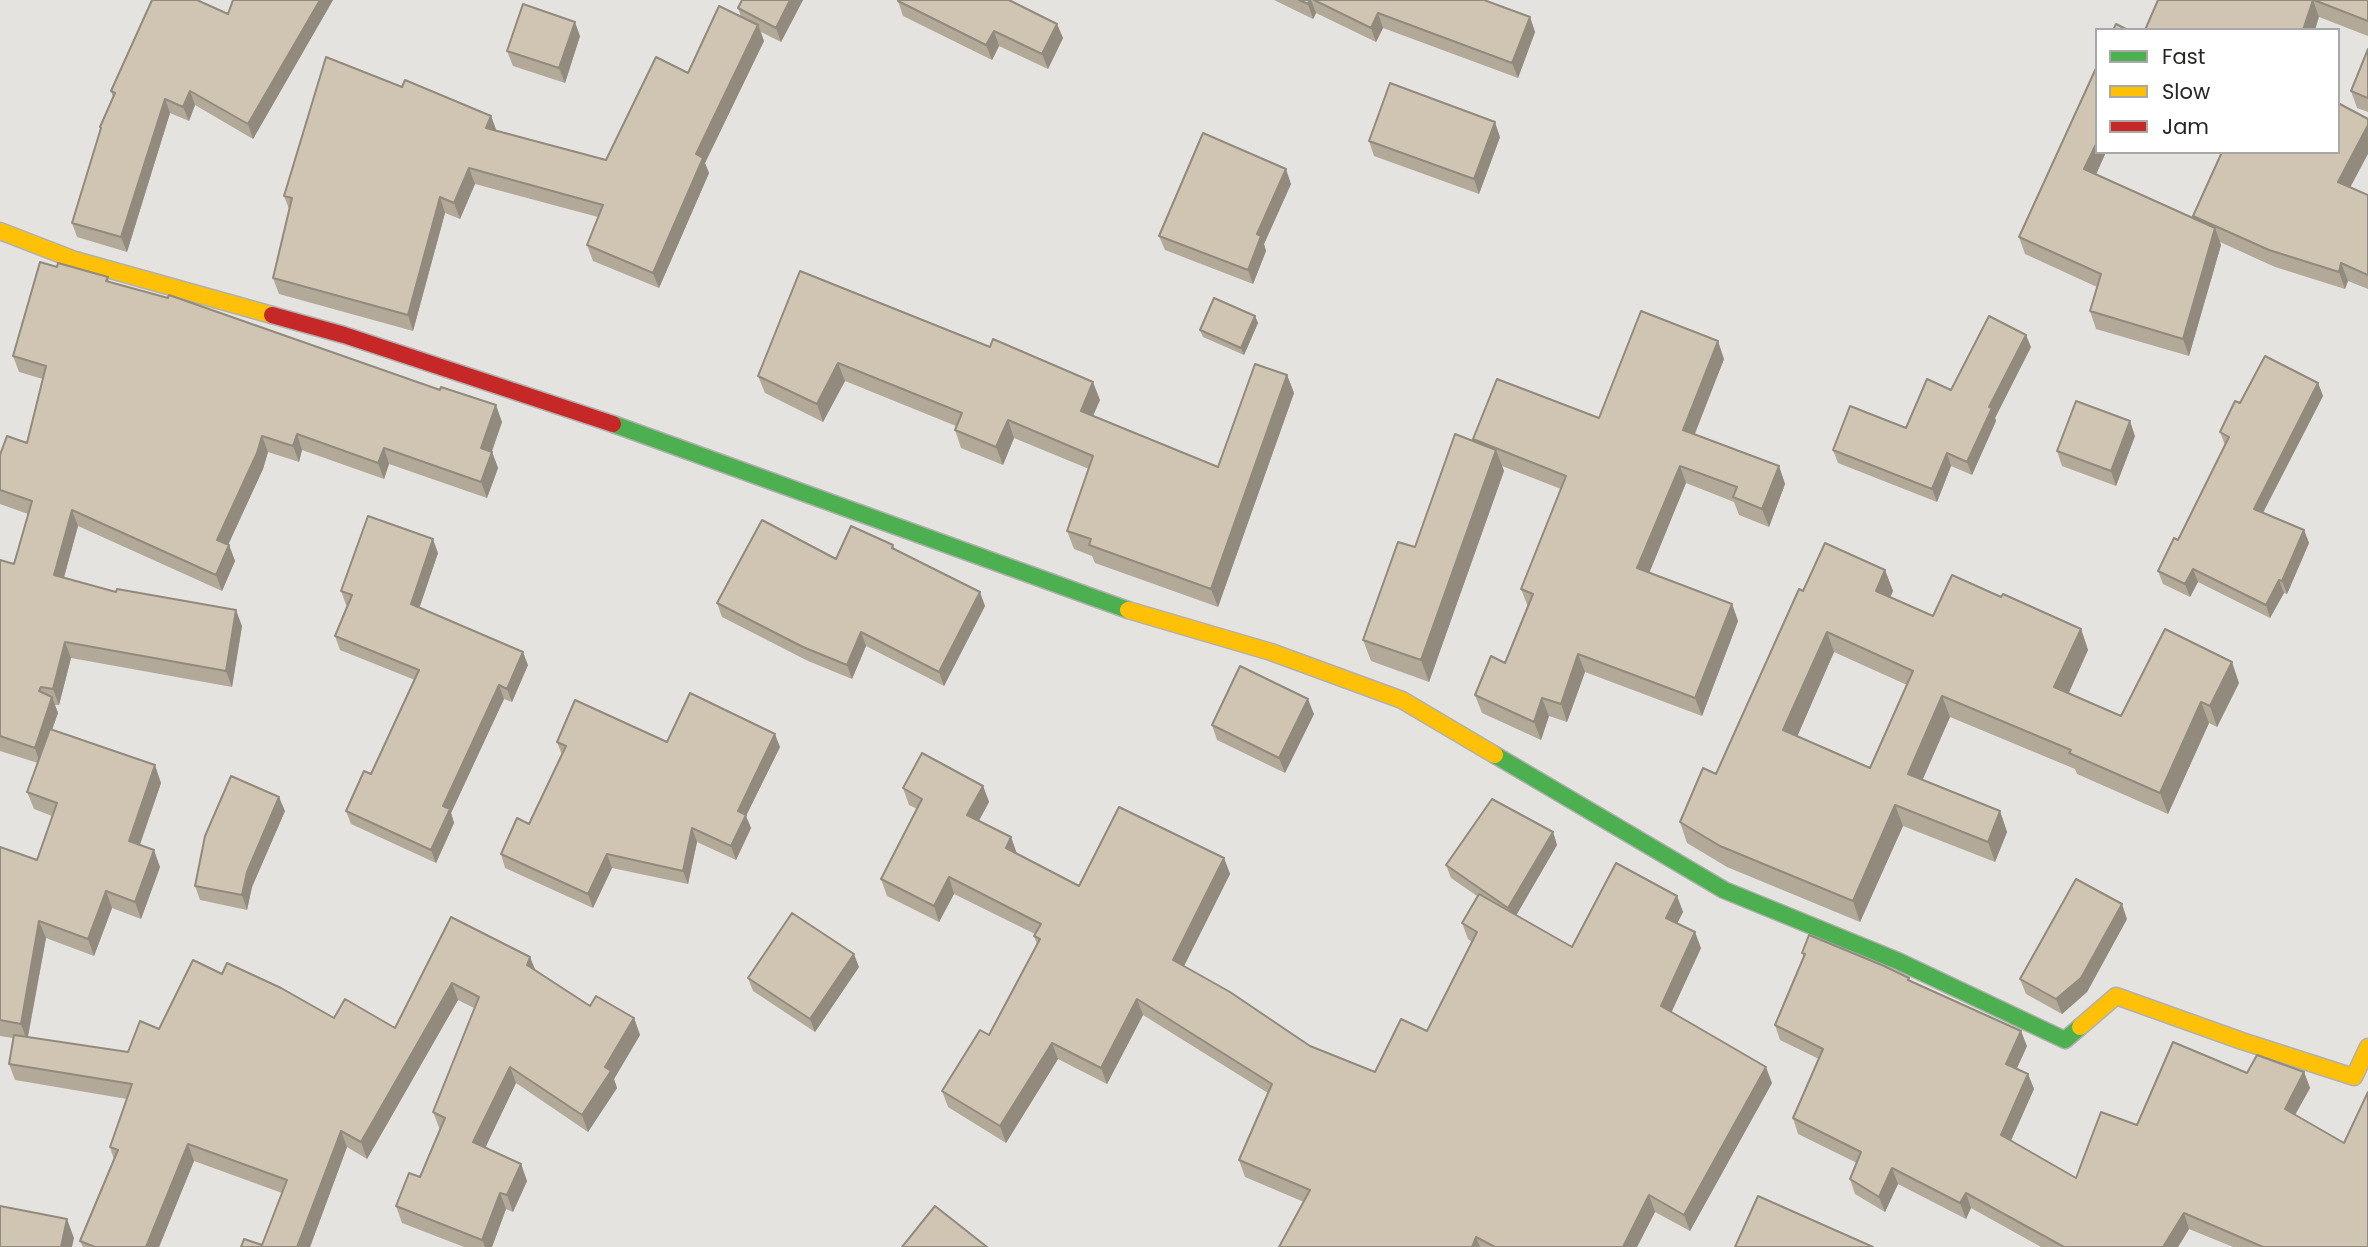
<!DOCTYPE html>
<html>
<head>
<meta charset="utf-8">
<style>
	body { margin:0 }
	#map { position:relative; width:2368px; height:1247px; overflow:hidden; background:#e5e3e0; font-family:Poppins,sans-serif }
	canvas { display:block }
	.legend { position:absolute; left:2095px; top:28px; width:245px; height:126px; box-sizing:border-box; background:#fff; border:2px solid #a9a8a7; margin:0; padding:9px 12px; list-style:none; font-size:21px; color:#272624 }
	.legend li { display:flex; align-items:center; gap:14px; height:35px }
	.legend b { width:35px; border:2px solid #a9a8a7 }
</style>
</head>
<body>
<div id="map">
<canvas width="2368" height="1247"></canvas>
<ul class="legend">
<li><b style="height:9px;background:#4caf50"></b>Fast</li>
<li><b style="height:9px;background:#ffc107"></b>Slow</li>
<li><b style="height:9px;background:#c62828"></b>Jam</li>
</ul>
</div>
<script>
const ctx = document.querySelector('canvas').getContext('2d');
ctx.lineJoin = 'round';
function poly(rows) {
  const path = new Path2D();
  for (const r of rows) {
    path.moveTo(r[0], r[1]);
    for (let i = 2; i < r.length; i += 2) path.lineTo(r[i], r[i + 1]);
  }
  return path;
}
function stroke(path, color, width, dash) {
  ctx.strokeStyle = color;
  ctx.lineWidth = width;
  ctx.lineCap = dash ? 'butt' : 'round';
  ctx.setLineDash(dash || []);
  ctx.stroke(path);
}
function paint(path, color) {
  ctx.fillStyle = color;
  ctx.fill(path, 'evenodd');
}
const fast = poly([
	[613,424,1128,610],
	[1495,755,1724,890,1898,961,2065,1040,2080,1027]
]);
const slow = poly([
	[0,231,75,260,272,315],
	[1128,610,1271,652,1402,700,1495,755],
	[2080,1027,2116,996,2242,1041,2354,1077,2368,1047]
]);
const jam = poly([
	[272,315,344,335,613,424]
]);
const wall = poly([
	[233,0,333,0,253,139,195,105,189,121,170,113,127,252,77,237,72,223,101,130,100,127,113,97,111,91,228,14],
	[742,0,803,0,781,42,761,32,764,41,705,163,709,173,659,288,593,261,587,245,598,217,475,184,460,219,445,213,413,331,279,294,273,278,289,209,284,196,402,87,491,116,496,130,606,160,741,17,738,8],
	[1274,0,1484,0,1530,17,1535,32,1518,78,1383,28,1376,42,1316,13,1313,19],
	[2158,0,2368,0,2368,36,2319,17],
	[898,1,1057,24,1063,38,1048,69,999,46,992,60,903,16],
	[580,36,565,83,513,66,507,51],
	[2368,49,2368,112,2357,108,2351,91],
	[1500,137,1479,194,1374,156,1369,141],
	[2097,152,2106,152,2096,174,2194,219,2193,216,2222,153,2221,152,2338,152,2350,187,2368,195,2368,289,2348,281,2345,289,2275,267,2220,242,2221,245,2189,356,2096,329,2090,311,2097,287,2025,254,2019,237],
	[1291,184,1264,244,1266,251,1253,284,1165,250,1159,236],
	[800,271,1100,400,1093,416,1218,467,1287,375,1294,393,1218,607,1095,563,1092,556,1074,549,1067,531,1089,469,1014,438,1003,465,961,448,955,430,956,426,845,381,823,422,765,393,758,376],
	[108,277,109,282,502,422,492,452,498,468,487,498,389,464,384,479,302,450,299,462,268,452,263,469,228,545,229,545,235,561,222,591,78,526,64,578,242,626,232,687,71,658,59,705,55,705,58,713,52,729,161,783,140,845,160,867,141,919,112,908,94,956,46,938,28,1037,128,1052,159,1029,222,974,334,1018,395,1028,451,917,530,957,535,971,590,1006,634,1018,640,1035,614,1079,617,1088,588,1132,516,1083,485,1147,521,1164,527,1181,513,1212,506,1209,492,1247,464,1247,402,1223,396,1206,420,1177,440,1130,433,1112,474,1008,458,1000,367,1159,347,1147,310,1247,241,1247,262,1245,282,1193,194,1161,159,1247,83,1247,80,1241,114,1160,110,1147,127,1099,15,1080,9,1064,13,1038,0,1036,0,847,37,860,52,816,34,809,27,792,38,763,0,751,0,560,14,564,28,514,0,504,0,455,27,443,43,379,19,372,13,356],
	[1255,316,1258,323,1244,355,1203,337,1200,330],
	[2031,347,1995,418,1996,421,1972,475,1951,466,1937,502,1838,463,1833,450,1906,428,1951,390],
	[1724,359,1695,434,1779,466,1785,484,1769,527,1739,515,1734,502,1686,483,1649,572,1732,604,1738,621,1702,716,1585,672,1567,722,1549,716,1541,740,1482,713,1475,695,1505,663,1528,607,1521,589,1561,489,1502,466,1504,471,1429,682,1371,661,1363,640,1474,442,1473,439,1599,418],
	[2318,383,2323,396,2263,513,2304,530,2309,543,2287,594,2284,593,2270,618,2198,582,2190,597,2163,584,2158,571,2178,540,2225,445,2220,432,2240,403],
	[2135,436,2116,486,2062,466,2057,451],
	[893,545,895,550,985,606,944,686,866,646,852,679,808,661,722,617,717,603,836,559],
	[438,553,419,608,528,665,512,702,504,699,451,813,454,823,436,863,351,824,346,811,371,774,415,680,340,650,335,636,348,605,346,605,341,591],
	[1885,570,1893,591,1890,597,1933,616,2001,597,2081,629,2088,650,2069,693,2121,716,2239,683,2217,727,2209,723,2168,814,2077,774,2075,769,1950,717,1922,780,2000,811,2007,832,1995,862,1903,826,1860,922,1727,867,1687,843,1680,822,1716,774,1803,591],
	[1834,652,1907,685,1870,768,1797,736],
	[1314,714,1285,773,1217,740,1212,725],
	[557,742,667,742,780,747,746,816,751,828,736,860,697,842,688,884,612,868,593,908,505,868,501,854,529,824,562,755],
	[983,786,989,802,979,821,1011,837,1017,854,1079,886,1224,858,1230,874,1184,966,1310,1046,1375,1072,1427,1031,1472,942,1468,939,1462,923,1477,896,1451,878,1446,865,1553,832,1557,845,1516,915,1572,947,1677,896,1683,912,1677,923,1701,948,1671,1012,1772,1083,1690,1231,1655,1212,1637,1247,1279,1247,1304,1202,1245,1177,1239,1160,1268,1093,1143,1015,1107,1084,1058,1059,1006,1143,948,1107,942,1091,989,1035,1037,944,1034,936,1035,934,954,894,939,922,887,896,881,879,917,809,909,805,903,788],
	[285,811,252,887,247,910,200,900,195,886],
	[2127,919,2087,992,2062,1014,2026,994,2020,979],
	[1802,953,1910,981,2027,1046,2017,1068,2028,1074,2034,1089,2011,1141,2076,1178,2137,1125,2247,1073,2304,1072,2310,1088,2295,1115,2368,1247,2233,1247,2189,1229,2178,1247,2041,1247,1971,1208,1966,1219,1898,1184,1885,1212,1855,1194,1850,1179,1857,1163,1798,1134,1793,1118,1819,1059,1780,1040,1775,1025,1804,956],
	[859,967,815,1032,753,991,748,978]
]);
const shadedWall = poly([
	[320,0,333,0,253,139,248,124],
	[790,0,803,0,781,42,776,28],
	[1310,0,1311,0,1316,13,1313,19,1308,4],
	[2313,0,2319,17,2315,30,2303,30],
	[1378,13,1383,28,1376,42,1371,28],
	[1530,17,1535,32,1518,78,1512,63],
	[575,22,580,36,565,83,559,68],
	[1057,24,1063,38,1048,69,1042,54],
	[758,25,764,41,705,163,709,173,659,288,653,273,696,154],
	[994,31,999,46,992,60,986,45],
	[190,91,195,105,189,121,183,107],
	[165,99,170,113,127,252,121,237],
	[491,116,497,132,486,128],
	[1495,122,1500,137,1479,194,1474,179],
	[2368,125,2368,154,2344,199,2338,182],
	[2097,142,2097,152,2106,152,2091,186,2084,169],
	[469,168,475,184,460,219,454,203],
	[1286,169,1291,184,1264,244,1266,251,1253,284,1248,270,1257,234],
	[440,197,445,213,413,331,408,315],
	[2215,228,2221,245,2189,356,2183,339],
	[2341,263,2348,281,2345,289,2339,272],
	[1255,316,1258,323,1244,355,1241,348],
	[2026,335,2031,347,1995,418,1996,421,1972,475,1967,462,1989,407],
	[1718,341,1724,359,1689,448,1683,430],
	[838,363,845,381,823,422,817,404],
	[1287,375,1294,393,1218,607,1211,589],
	[1093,382,1100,400,1087,429,1081,411],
	[2318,383,2323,396,2258,522,2254,509],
	[496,405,502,422,487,464,481,448],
	[1008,420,1014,438,1003,465,996,447],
	[2130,421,2135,436,2116,486,2111,471],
	[297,434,302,450,299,462,293,446],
	[262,436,268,452,263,469,223,556,217,540],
	[384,448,389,464,384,479,378,463],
	[1496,450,1504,471,1429,682,1421,660],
	[492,452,498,468,487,498,481,482],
	[1947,453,1951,466,1937,502,1932,489],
	[1680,466,1686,483,1644,586,1637,568],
	[1779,466,1785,484,1769,527,1762,509],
	[72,510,78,526,60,591,54,575],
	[2304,530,2309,543,2287,594,2282,581],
	[433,539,438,553,416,618,411,604],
	[229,545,235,561,222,591,216,575],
	[2193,569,2198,582,2190,597,2185,584],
	[1885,570,1893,591,1884,611,1876,591],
	[2279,580,2284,593,2270,618,2266,605],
	[980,592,985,606,944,686,939,672],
	[1732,604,1738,621,1702,716,1695,698],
	[236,610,242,626,232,687,226,671],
	[2081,629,2088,650,2062,707,2054,687],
	[861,632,866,646,852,679,847,665],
	[1827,632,1834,652,1791,751,1783,730],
	[65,642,71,658,59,705,53,689],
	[523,652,528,665,512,702,507,689],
	[1578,654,1585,672,1567,722,1561,704],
	[2232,662,2239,683,2217,727,2210,706],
	[499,685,504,699,451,813,454,823,436,863,431,850,443,806],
	[1942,696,1950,717,1916,795,1908,774],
	[52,697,58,713,40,764,35,748],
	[1542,698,1549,716,1541,740,1534,722],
	[1308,699,1314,714,1285,773,1279,758],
	[2201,702,2209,723,2168,814,2160,793],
	[775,734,780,747,746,816,751,828,736,860,731,846,738,811],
	[155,765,161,783,135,858,129,841],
	[983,786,989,802,973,831,967,815],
	[279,797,285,811,252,887,247,910,242,895,247,872],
	[1895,805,1903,826,1860,922,1853,901],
	[2000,811,2007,832,1995,862,1988,842],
	[692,828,697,842,688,884,683,871],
	[1553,832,1557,845,1513,921,1508,908],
	[1011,837,1017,854,1006,848],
	[154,850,160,867,141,919,135,902],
	[607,854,612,868,593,908,588,894],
	[1224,858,1230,874,1179,976,1173,960],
	[949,877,954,894,939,922,934,906],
	[106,891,112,908,94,956,88,939],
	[1677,896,1683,912,1672,934,1666,918],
	[2122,904,2127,919,2087,992,2062,1014,2056,999],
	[39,921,46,938,27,1041,21,1024],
	[1695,932,1701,948,1667,1022,1661,1006],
	[854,954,859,967,815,1032,810,1019],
	[530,957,537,974,527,965],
	[452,983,458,1000,367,1159,361,1142],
	[1137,999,1143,1015,1107,1084,1101,1068],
	[634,1018,640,1035,614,1079,617,1088,588,1132,582,1115,605,1067],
	[2021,1031,2027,1046,2012,1079,2006,1064],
	[1052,1043,1058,1059,1006,1143,1000,1126],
	[510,1067,516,1083,480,1159,473,1142],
	[1766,1067,1772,1083,1690,1231,1684,1215],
	[2304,1072,2310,1088,2290,1124,2285,1109],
	[2028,1074,2034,1089,2006,1151,2001,1135],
	[341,1131,347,1147,310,1247,297,1247],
	[188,1144,194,1161,159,1247,146,1247],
	[521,1164,527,1181,513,1212,507,1195],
	[1892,1168,1898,1184,1885,1212,1879,1197],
	[500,1193,506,1209,492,1247,485,1247,482,1240],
	[1966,1193,1971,1208,1966,1219,1960,1203],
	[1649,1195,1655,1212,1637,1247,1623,1247],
	[2184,1213,2189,1229,2178,1247,2163,1247],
	[67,1219,74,1238,72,1247,61,1247],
	[1476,1237,1480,1247,1472,1247]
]);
const building = poly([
	[152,0,197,0,228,14,233,0,320,0,248,124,190,91,183,107,165,99,121,237,72,223,101,128,100,127,115,93,111,91,152,0],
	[742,0,790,0,776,28,738,8,742,0],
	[898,0,1009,0,1057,24,1042,54,994,31,986,45,898,1,898,0],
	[1299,0,1310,0,1308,4,1299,0],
	[1314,0,1484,0,1530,17,1512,63,1378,13,1371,28,1314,0],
	[2158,0,2313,0,2303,30,2145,30,2158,0],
	[2314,0,2368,0,2368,21,2314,0],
	[523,4,575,22,559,68,507,51,523,4],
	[719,6,758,25,696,154,703,158,653,273,587,245,603,205,469,168,454,203,440,197,408,315,273,278,292,198,284,196,326,57,402,87,405,80,491,116,486,128,606,160,656,57,688,73,719,6],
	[2116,24,2128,30,2113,30,2116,24],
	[2368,49,2368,98,2351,91,2368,49],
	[2097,66,2097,142,2084,169,2215,228,2183,339,2090,311,2101,274,2019,237,2097,66],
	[1390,83,1495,122,1474,179,1369,141,1390,83],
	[2338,103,2368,119,2368,125,2338,182,2368,195,2368,275,2341,263,2339,272,2269,250,2193,216,2222,152,2338,152,2338,103],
	[1203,133,1286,169,1257,234,1261,236,1248,270,1159,236,1203,133],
	[40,262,57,267,58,263,108,277,106,281,168,298,169,295,440,390,441,387,496,405,481,448,492,452,481,482,384,448,378,463,297,434,293,446,262,436,257,453,217,540,229,545,216,575,72,510,54,575,116,592,117,589,236,610,226,671,65,642,53,689,41,687,39,691,52,697,35,748,0,736,0,560,14,564,32,501,0,490,0,455,7,436,27,443,46,366,13,356,40,262],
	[800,271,990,347,993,339,1093,382,1081,411,1218,467,1255,364,1287,375,1211,589,1089,545,1091,539,1067,531,1093,456,1008,420,996,447,955,430,962,413,838,363,817,404,758,376,800,271],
	[1214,298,1255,316,1241,348,1200,330,1214,298],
	[1641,311,1718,341,1683,430,1779,466,1762,509,1733,497,1737,487,1680,466,1637,568,1732,604,1695,698,1578,654,1561,704,1542,698,1534,722,1475,695,1491,656,1505,663,1533,594,1521,589,1566,476,1473,439,1497,379,1599,418,1641,311],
	[1989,316,2026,335,1989,407,1992,408,1967,462,1947,453,1932,489,1833,450,1850,406,1906,428,1927,379,1951,390,1989,316],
	[2265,356,2318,383,2254,509,2304,530,2282,581,2279,580,2266,605,2193,569,2185,584,2158,571,2174,538,2178,540,2229,437,2220,432,2235,401,2240,403,2265,356],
	[2076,401,2130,421,2111,471,2057,451,2076,401],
	[1455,434,1496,450,1421,660,1363,640,1398,542,1415,547,1455,434],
	[368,516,433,539,411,604,523,652,507,689,499,685,443,806,450,809,431,850,346,811,364,771,371,774,419,670,335,636,352,595,341,591,368,516],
	[762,520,836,559,851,526,893,545,892,548,980,592,939,672,861,632,847,665,803,647,717,603,762,520],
	[1825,543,1885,570,1876,591,1933,616,1952,575,2001,597,2003,594,2081,629,2054,687,2121,716,2165,629,2232,662,2210,706,2201,702,2160,793,2069,753,2071,750,1942,696,1908,774,2000,811,1988,842,1895,805,1853,901,1720,846,1680,822,1703,768,1716,774,1799,589,1803,591,1825,543],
	[1827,632,1913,671,1870,768,1783,730,1827,632],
	[1240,666,1308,699,1279,758,1212,725,1240,666],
	[690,693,775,734,738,811,746,815,731,846,692,828,683,871,607,854,588,894,501,854,517,818,529,824,566,746,557,742,575,700,667,742,690,693],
	[50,729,155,765,129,841,154,850,135,902,106,891,88,939,39,921,21,1024,0,1020,0,847,37,860,57,803,27,792,50,729],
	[922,753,983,786,967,815,1011,837,1006,848,1079,886,1119,807,1224,858,1173,960,1230,992,1310,1046,1375,1072,1401,1019,1427,1031,1477,932,1462,923,1479,894,1572,947,1616,863,1677,896,1666,918,1695,932,1661,1006,1766,1067,1684,1215,1649,1195,1623,1247,1495,1247,1476,1237,1472,1247,1279,1247,1310,1190,1239,1160,1272,1084,1137,999,1101,1068,1052,1043,1000,1126,942,1091,980,1030,989,1035,1040,939,1034,936,1041,924,949,877,934,906,881,879,922,799,903,788,922,753],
	[231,776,279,797,247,872,242,895,195,886,205,836,231,776],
	[1492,799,1553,832,1508,908,1446,865,1492,799],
	[2076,879,2122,904,2081,978,2056,999,2020,979,2076,879],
	[792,913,854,954,810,1019,748,978,792,913],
	[451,917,530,957,527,965,590,1006,596,996,634,1018,605,1067,611,1071,582,1115,510,1067,473,1142,521,1164,507,1195,500,1193,482,1240,396,1206,409,1173,420,1177,445,1118,433,1112,479,997,452,983,361,1142,341,1131,297,1247,241,1247,244,1239,262,1245,287,1180,188,1144,146,1247,95,1247,80,1241,118,1150,110,1147,132,1084,9,1064,14,1035,128,1052,140,1021,159,1029,193,960,222,974,227,963,281,988,334,1018,345,999,395,1028,451,917],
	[1809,935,1884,966,1909,978,1908,980,2021,1031,2006,1064,2028,1074,2001,1135,2076,1178,2101,1112,2137,1125,2173,1042,2247,1073,2257,1055,2304,1072,2285,1109,2344,1143,2368,1092,2368,1247,2263,1247,2184,1213,2163,1247,2064,1247,1966,1193,1960,1203,1892,1168,1879,1197,1850,1179,1861,1152,1793,1118,1823,1049,1775,1025,1805,954,1802,953,1809,935],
	[1758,1196,1873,1247,1735,1247,1758,1196],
	[0,1206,67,1219,61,1247,0,1247,0,1206],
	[935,1206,987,1247,902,1247,935,1206]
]);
stroke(fast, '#b1b0ae', 19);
stroke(slow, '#b1b0ae', 19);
stroke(jam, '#b1b0ae', 19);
stroke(fast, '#4caf50', 16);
stroke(slow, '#ffc107', 16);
stroke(jam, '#c62828', 16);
paint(wall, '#b2a999');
paint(shadedWall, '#918a7d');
paint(building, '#cfc5b2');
stroke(building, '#918a7d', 2);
</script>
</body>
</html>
